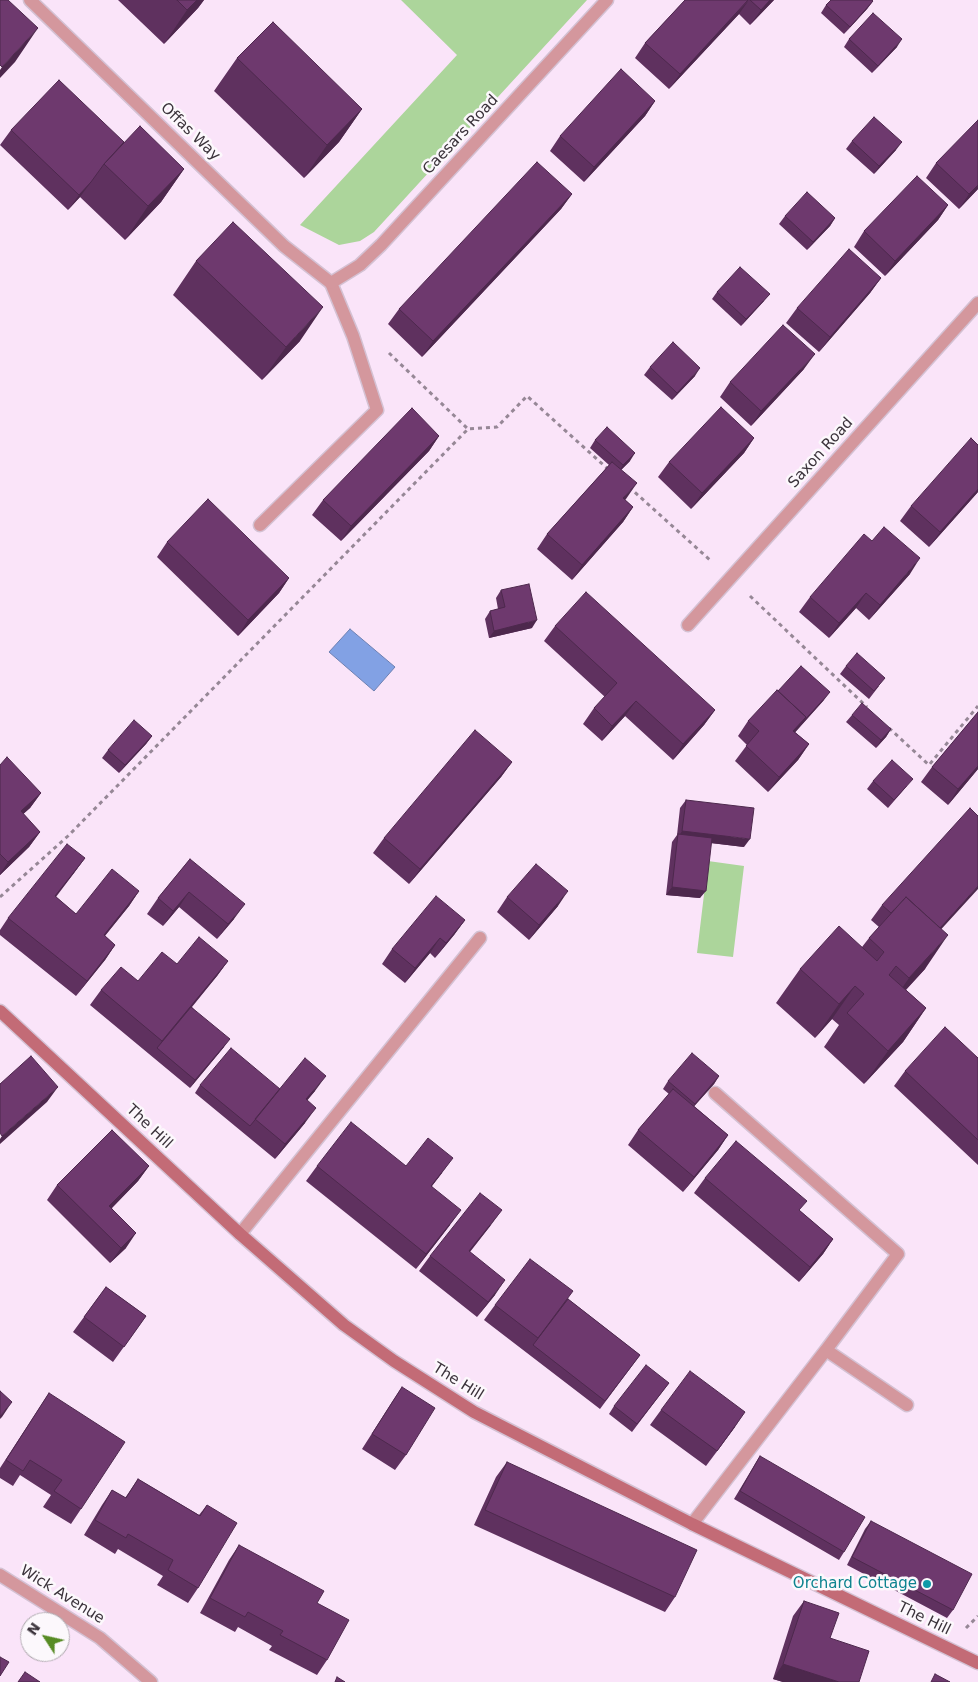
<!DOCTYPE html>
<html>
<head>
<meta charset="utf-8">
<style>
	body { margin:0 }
	#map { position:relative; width:978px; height:1682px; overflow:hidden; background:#fae4f9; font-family:"DejaVu Sans",sans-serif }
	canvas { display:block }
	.north { position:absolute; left:20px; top:1612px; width:50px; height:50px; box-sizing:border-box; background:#fcf8fc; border:1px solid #afa9af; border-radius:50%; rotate:305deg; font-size:14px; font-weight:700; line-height:20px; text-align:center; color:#3b333b }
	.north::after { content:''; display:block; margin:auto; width:18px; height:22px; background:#578b24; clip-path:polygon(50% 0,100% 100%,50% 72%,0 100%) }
</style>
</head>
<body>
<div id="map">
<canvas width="978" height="1682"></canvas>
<div class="north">N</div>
</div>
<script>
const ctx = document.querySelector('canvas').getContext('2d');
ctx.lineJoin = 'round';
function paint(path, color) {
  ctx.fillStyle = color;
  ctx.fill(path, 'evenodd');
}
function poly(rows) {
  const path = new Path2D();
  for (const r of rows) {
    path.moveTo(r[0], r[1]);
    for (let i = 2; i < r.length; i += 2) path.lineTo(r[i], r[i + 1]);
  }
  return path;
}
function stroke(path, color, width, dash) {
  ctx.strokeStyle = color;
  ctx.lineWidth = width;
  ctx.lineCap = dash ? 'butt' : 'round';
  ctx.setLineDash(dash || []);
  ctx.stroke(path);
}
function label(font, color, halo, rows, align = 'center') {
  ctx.font = font + ' "DejaVu Sans",sans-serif';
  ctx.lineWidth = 5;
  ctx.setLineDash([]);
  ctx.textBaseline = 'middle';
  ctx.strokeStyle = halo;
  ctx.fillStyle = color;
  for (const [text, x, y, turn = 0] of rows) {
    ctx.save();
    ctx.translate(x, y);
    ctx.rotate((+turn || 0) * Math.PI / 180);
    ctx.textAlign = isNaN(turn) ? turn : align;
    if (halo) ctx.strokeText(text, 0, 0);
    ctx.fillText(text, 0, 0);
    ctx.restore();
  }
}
const green = poly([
	[401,0,587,0,374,232,360,241,339,245,300,225,457,55],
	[708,861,744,866,733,957,697,953]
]);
const water = poly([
	[350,629,395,667,374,691,329,652,350,629]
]);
const path = poly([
	[389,353,468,429],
	[629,487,710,560],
	[750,596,867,707],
	[889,728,929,765,978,706],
	[0,897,68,836,468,429,497,427,527,396,609,470],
	[966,1628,978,1616]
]);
const lane = poly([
	[260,525,377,410,353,336,331,283],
	[715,1093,898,1254,826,1350],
	[240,1234,480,938],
	[692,1524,826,1350,907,1405]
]);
const street = poly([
	[30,0,284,246,331,283,360,265,381,245,607,0],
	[688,625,978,303],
	[0,1575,100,1638,151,1682]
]);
const secondary = poly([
	[0,1011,240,1234,344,1325,394,1361,474,1412,692,1524,978,1663]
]);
const wall = poly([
	[118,0,204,0,198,8,164,44],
	[685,0,774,0,750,25,739,14,669,89,635,58,645,43],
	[873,1,867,9,844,34,821,13,826,5],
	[849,39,897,47,872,73,844,47],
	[237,58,362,109,339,142,304,178,214,91],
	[655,101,645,116,584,182,550,151,560,136],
	[11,130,124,142,184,169,161,202,125,240,80,197,68,210,0,145],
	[852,141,896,150,874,174,846,149],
	[936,163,978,189,959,209,926,178],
	[572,194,561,209,422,357,388,324,399,309],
	[948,205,938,220,885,276,854,247,864,231],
	[785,216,835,218,830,226,807,250,779,224],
	[196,261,300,341,262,380,173,295],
	[881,278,870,293,819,352,786,323,797,308],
	[717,292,764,301,741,326,712,299],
	[650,367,695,376,672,400,644,375],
	[804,369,751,426,720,397,730,382],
	[439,436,429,451,341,541,312,515,323,500],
	[754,438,744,453,691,509,658,477,669,462],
	[595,440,630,461,621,470,625,500,633,507,623,522,572,580,537,549,547,534,609,465,590,448],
	[978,492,929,547,900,521,911,506],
	[167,542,289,578,279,593,238,636,157,557],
	[910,574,869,620,856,608,829,638,799,612,810,597],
	[501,590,532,628,489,638,485,619,490,611,498,609,496,598],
	[555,626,715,710,704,725,673,760,625,716,602,741,583,724,594,708,605,697,544,641],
	[846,666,879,686,869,699,840,674],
	[824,700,795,732,809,744,798,760,768,792,735,761,747,745,738,736,748,721],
	[978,712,978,769,948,805,921,782,932,767],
	[852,715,891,729,886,737,876,748,846,722],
	[152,736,146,744,119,773,102,758,108,750],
	[512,762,501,777,409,884,373,853,384,838],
	[0,765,41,793,30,808,23,814,40,832,29,847,0,875],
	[873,781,907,786,888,808,867,789],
	[686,800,744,847,711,843,700,898,666,895,672,842,677,835,680,808],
	[85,858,74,873,56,897,76,914,139,891,129,906,105,936,115,945,105,960,76,996,0,935,0,930,8,918],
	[190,859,234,919,217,939,179,907,163,926,147,914,158,898],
	[507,897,558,906,529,940,497,912],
	[882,905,941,929,925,969,906,990,926,1008,903,1042,864,1084,824,1047,839,1025,832,1019,815,1038,776,1003,800,969,862,947,869,938,879,927,871,920],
	[465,920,454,935,435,958,430,953,405,983,382,964,392,949],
	[228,961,217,976,192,1007,224,1047,190,1088,90,1005,101,990,138,981],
	[978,1058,978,1165,894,1086,905,1071],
	[719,1076,714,1084,694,1106,728,1135,718,1150,683,1192,628,1145,638,1130,669,1094,663,1089,668,1081],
	[200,1085,280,1089,315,1091,307,1100,305,1123,275,1159,195,1093],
	[149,1166,138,1181,112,1208,126,1248,110,1263,47,1200,57,1185],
	[317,1166,406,1166,442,1173,432,1186,450,1225,416,1269,306,1181],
	[705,1178,800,1211,833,1239,823,1254,799,1282,694,1193],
	[491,1225,470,1252,495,1295,477,1317,419,1271,430,1256],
	[106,1287,146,1316,113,1362,73,1332],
	[568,1299,640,1355,600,1409,484,1320,495,1305],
	[669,1383,632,1432,609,1414,614,1406],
	[402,1387,406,1455,395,1470,362,1449,392,1402],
	[49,1393,81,1509,71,1524,43,1507,51,1495,20,1475,13,1486,0,1478,0,1468],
	[661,1410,735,1427,706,1466,650,1425],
	[760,1456,844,1552,839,1560,734,1499,755,1464],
	[507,1462,675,1597,665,1612,474,1525,496,1477],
	[138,1479,199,1515,207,1505,198,1588,188,1603,157,1585,163,1576,118,1549,115,1554,84,1535,102,1505,112,1490,125,1498],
	[871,1521,953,1610,947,1618,847,1565,865,1529],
	[239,1545,317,1603,327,1660,317,1675,269,1650,272,1646,238,1627,235,1632,200,1613,229,1560],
	[804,1601,830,1638,859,1682,783,1682,773,1679,793,1616]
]);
const shadedWall = poly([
	[197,0,204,0,198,8,164,44,187,10],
	[749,0,739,14,669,89,680,74],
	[770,0,774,0,750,25,761,10],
	[873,1,867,9,844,34,850,27],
	[38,28,15,62,0,78,0,70,2,67],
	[902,39,897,47,872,73,878,66],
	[655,101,645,116,584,182,594,167],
	[362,109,339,142,304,178,327,145],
	[902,142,896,150,874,174,879,166],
	[184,169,161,202,125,240,148,206],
	[91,182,80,197,68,210,79,195],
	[978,185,978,189,959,209,969,194],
	[572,194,561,209,422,357,433,341],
	[948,205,938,220,885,276,895,261],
	[835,218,830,226,807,250,813,242],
	[881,278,870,293,819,352,830,337],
	[770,294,764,301,741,326,746,319],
	[323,307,300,341,262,380,286,347],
	[815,354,804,369,751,426,761,411],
	[700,368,695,376,672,400,677,393],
	[439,436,429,451,341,541,351,526],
	[754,438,744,453,691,509,702,493],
	[635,453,630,461,618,473,623,465],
	[637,483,626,499,613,513,623,498],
	[978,489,978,492,929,547,940,532],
	[633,507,623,522,572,580,582,565],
	[920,558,910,574,869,620,880,605],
	[289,578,279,593,238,636,248,620],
	[866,593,856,608,829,638,839,623],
	[537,620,532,628,489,638,494,631],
	[830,692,824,700,783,746,793,731],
	[636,701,625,716,602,741,612,726],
	[715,710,704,725,673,760,683,744],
	[891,729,886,737,876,748,881,740],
	[152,736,146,744,119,773,125,765],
	[809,744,798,760,768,792,779,777],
	[512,762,501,777,409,884,420,869],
	[978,766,978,769,948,805,958,789],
	[41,793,30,808,10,826,21,811],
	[682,831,750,839,744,847,677,839],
	[40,832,29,847,0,875,0,874,8,862],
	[85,858,74,873,44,911,55,896],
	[978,886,978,889,914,959,925,944],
	[672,887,706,891,700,898,666,895],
	[139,891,129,906,93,950,104,935],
	[568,891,558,906,529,940,539,925],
	[189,892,179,907,163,926,173,911],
	[245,904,234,919,217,939,228,924],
	[465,920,454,935,435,958,446,943],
	[948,935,925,969,886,1011,909,978],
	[440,938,430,953,405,983,415,968],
	[115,945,105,960,76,996,87,981],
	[228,961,217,976,157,1048,162,1041],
	[855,986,832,1019,815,1038,839,1004],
	[926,1008,903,1042,864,1084,888,1051],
	[230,1039,224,1047,190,1088,195,1080],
	[326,1076,315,1091,296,1114,306,1099],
	[719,1076,714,1084,690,1111,695,1104],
	[58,1087,47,1102,0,1144,0,1139,2,1136],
	[316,1108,305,1123,275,1159,285,1144],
	[728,1135,718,1150,683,1192,694,1177],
	[453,1158,442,1173,420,1201,431,1186],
	[149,1166,138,1181,99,1221,109,1206],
	[461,1210,450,1225,416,1269,426,1254],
	[502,1210,491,1225,458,1266,469,1251],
	[136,1233,126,1248,110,1263,121,1248],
	[833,1239,823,1254,799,1282,810,1267],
	[505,1280,495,1295,477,1317,488,1302],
	[12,1402,2,1417,0,1419,0,1416],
	[745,1412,735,1427,706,1466,717,1451],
	[783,1664,839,1682,783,1682,773,1679]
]);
const building = poly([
	[0,0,8,0,38,28,2,67,0,65,0,0],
	[177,0,197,0,187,10,177,0],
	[685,0,748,0,680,74,645,43,685,0],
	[750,0,770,0,761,10,750,0],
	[831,0,872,0,873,1,850,27,826,5,831,0],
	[873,13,902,39,878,66,849,39,873,13],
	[273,22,362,109,327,145,237,58,273,22],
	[621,69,655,101,594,167,560,136,621,69],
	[59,80,124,142,104,164,91,182,79,195,11,130,59,80],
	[874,117,902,142,879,166,852,141,874,117],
	[978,120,978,185,969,194,936,163,978,120],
	[140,126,184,169,148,206,104,164,140,126],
	[537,162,572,194,433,341,399,309,537,162],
	[917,176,948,205,895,261,864,231,917,176],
	[807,192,835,218,813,242,785,216,807,192],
	[233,222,323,307,286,347,196,261,233,222],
	[849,249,881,278,830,337,797,308,849,249],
	[740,267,770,294,746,319,717,292,740,267],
	[783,325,815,354,761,411,730,382,783,325],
	[673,342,700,368,677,393,650,367,673,342],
	[721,407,754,438,702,493,669,462,721,407],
	[412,408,439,436,351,526,323,500,412,408],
	[607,427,635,453,623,465,595,440,607,427],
	[971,438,978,445,978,489,940,532,911,506,971,438],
	[612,462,637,483,623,498,633,507,582,565,547,534,612,462],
	[208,499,289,578,248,620,167,542,208,499],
	[884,527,920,558,880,605,866,593,839,623,810,597,864,534,872,541,884,527],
	[529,584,537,620,494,631,490,611,505,607,501,590,529,584],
	[586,592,715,710,683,744,636,701,612,726,594,708,617,683,555,626,586,592],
	[857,653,885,678,874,691,846,666,857,653],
	[801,666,830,692,801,724,806,717,778,691,801,666],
	[777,690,806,717,793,731,809,744,779,777,746,746,759,731,748,721,777,690],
	[862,703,891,729,881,740,852,715,862,703],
	[978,712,978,766,958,789,932,767,978,712],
	[134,720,152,736,125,765,108,750,134,720],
	[475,730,512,762,420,869,384,838,475,730],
	[7,757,41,793,21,811,40,832,8,862,0,854,0,765,7,757],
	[892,760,913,779,894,800,873,781,892,760],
	[686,800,754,808,750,839,682,831,686,800],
	[970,808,978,816,978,886,940,928,906,897,891,913,882,905,970,808],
	[678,834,712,838,706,891,672,887,678,834],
	[67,844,85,858,55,896,76,914,112,869,139,891,104,935,115,945,87,981,8,918,67,844],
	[190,859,245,904,228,924,189,892,173,911,158,898,190,859],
	[536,864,568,891,539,925,507,897,536,864],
	[436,896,465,920,446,943,440,938,415,968,392,949,436,896],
	[906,897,948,935,909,978,896,966,889,975,926,1008,888,1051,847,1013,864,994,855,986,839,1004,800,969,839,926,877,961,884,952,869,938,906,897],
	[199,937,228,961,162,1041,101,990,121,967,138,981,162,952,177,964,199,937],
	[191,1007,230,1039,195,1080,157,1048,191,1007],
	[945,1027,978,1058,978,1140,905,1071,945,1027],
	[231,1048,280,1089,250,1126,200,1085,231,1048],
	[692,1053,719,1076,695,1104,668,1081,692,1053],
	[31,1056,58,1087,2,1136,0,1133,0,1084,31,1056],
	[305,1058,326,1076,306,1099,316,1108,285,1144,255,1119,305,1058],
	[673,1089,728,1135,694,1177,638,1130,673,1089],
	[351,1122,406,1166,428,1138,453,1158,431,1186,461,1210,426,1254,317,1166,351,1122],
	[112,1130,149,1166,109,1206,136,1233,121,1248,57,1185,112,1130],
	[736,1141,807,1201,799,1210,833,1239,810,1267,705,1178,736,1141],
	[480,1193,502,1210,469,1251,505,1280,488,1302,430,1256,480,1193],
	[530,1259,573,1291,538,1338,495,1305,530,1259],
	[106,1287,146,1316,124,1347,84,1317,106,1287],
	[568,1299,640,1355,605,1401,533,1345,568,1299],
	[646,1365,669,1383,637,1424,614,1406,646,1365],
	[690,1371,745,1412,717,1451,661,1410,690,1371],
	[402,1387,435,1408,406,1455,372,1434,402,1387],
	[0,1391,12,1402,0,1416,0,1391],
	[49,1393,125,1442,81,1509,54,1491,62,1480,30,1460,23,1471,6,1460,49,1393],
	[760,1456,865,1517,844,1552,740,1491,760,1456],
	[507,1462,697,1550,675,1597,485,1510,507,1462],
	[138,1479,200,1516,207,1505,237,1523,198,1588,168,1570,173,1560,128,1534,126,1538,95,1520,112,1490,126,1498,138,1479],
	[871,1521,972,1574,953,1610,852,1557,871,1521],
	[239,1545,324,1591,317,1603,349,1620,327,1660,280,1635,283,1631,248,1612,245,1617,210,1598,239,1545],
	[804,1601,839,1613,830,1638,869,1651,859,1682,839,1682,783,1664,804,1601],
	[0,1657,9,1662,0,1676,0,1657],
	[25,1672,40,1682,18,1682,25,1672],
	[935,1674,950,1682,931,1682,935,1674],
	[337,1677,345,1682,335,1682,337,1677]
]);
const markers = [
	[927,1584,5,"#0f9aa8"]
];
const streetNames = [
	["Offas Way",190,132,44],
	["Caesars Road",461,135,-47],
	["Saxon Road",821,453,-48],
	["The Hill",149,1127,43],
	["The Hill",458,1382,32],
	["Wick Avenue",62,1595,32],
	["The Hill",924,1619,26]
];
const cultureNames = [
	["Orchard Cottage",917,1584]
];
paint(green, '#acd59b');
paint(water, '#82a1e4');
stroke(water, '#6d80b1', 1);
stroke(lane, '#d4c1d3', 15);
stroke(street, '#d4c1d3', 15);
stroke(secondary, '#d4c1d3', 15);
stroke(path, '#968796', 3, [4, 4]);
stroke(lane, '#d4979d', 12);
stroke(street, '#d4979d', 12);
stroke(secondary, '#c36b76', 12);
paint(wall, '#5f315f');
paint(shadedWall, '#4d284d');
paint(building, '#6e396e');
stroke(building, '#4d284d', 1);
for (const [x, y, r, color] of markers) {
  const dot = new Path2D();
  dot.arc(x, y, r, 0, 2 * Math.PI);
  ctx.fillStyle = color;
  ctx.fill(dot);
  stroke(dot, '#fcf8fc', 2);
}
label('15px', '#3b333b', '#fcf8fc', streetNames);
label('15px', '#0d838f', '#fcf8fc', cultureNames, 'right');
</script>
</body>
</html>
